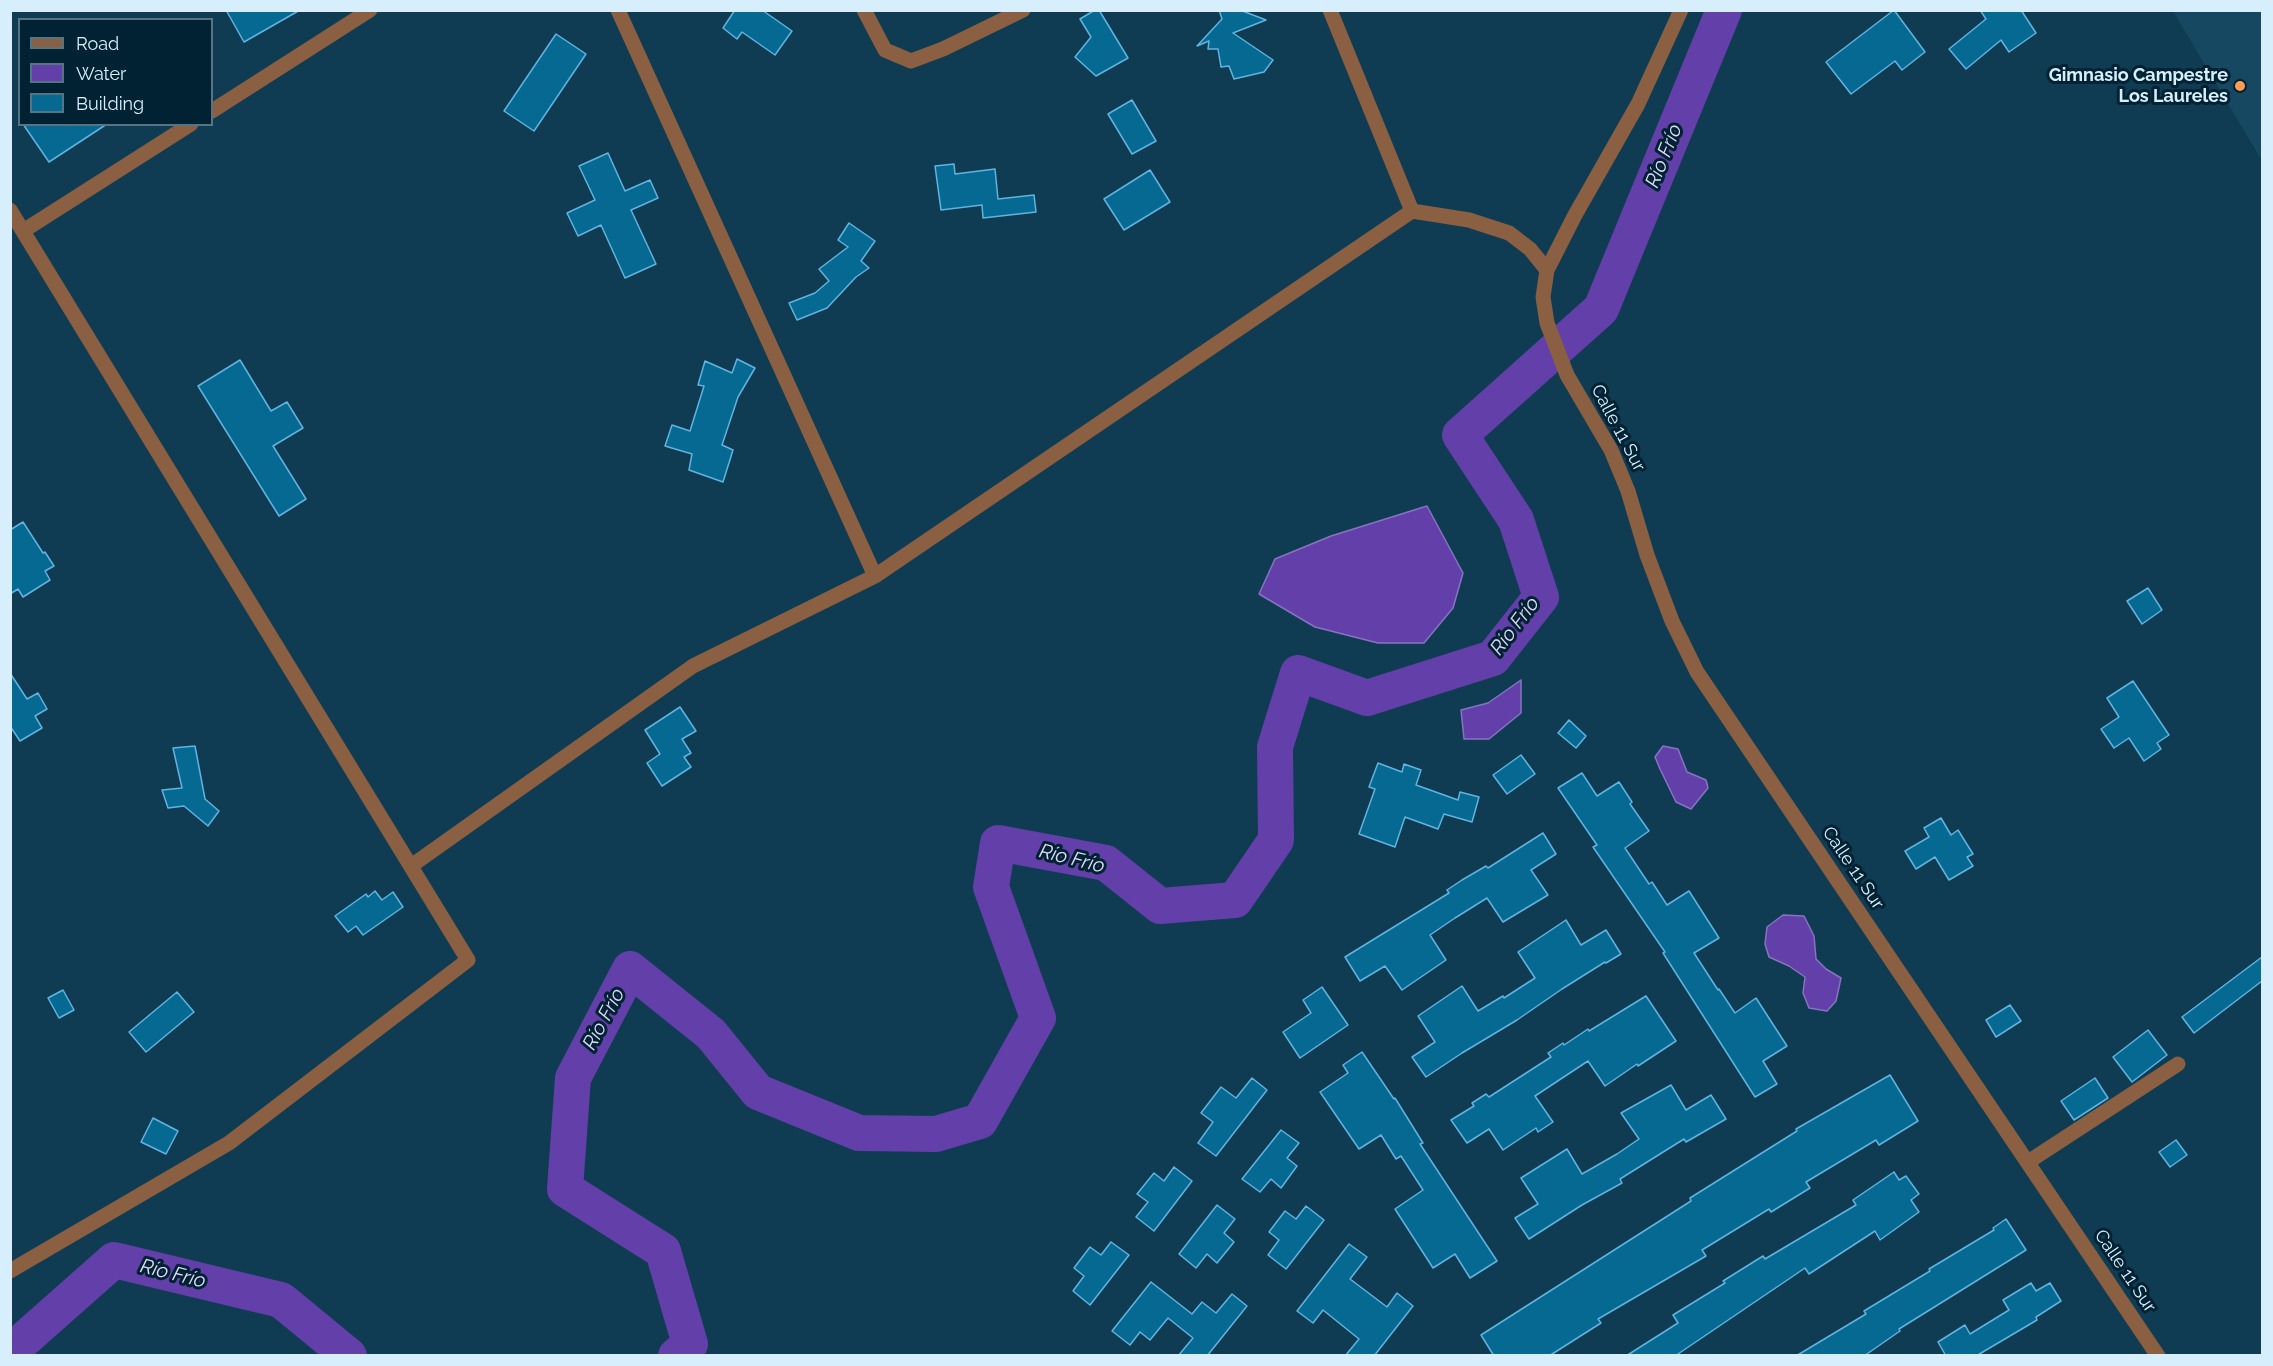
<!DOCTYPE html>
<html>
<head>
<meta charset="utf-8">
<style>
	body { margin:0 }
	#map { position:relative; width:2273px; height:1366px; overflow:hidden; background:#0f3c52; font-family:Raleway,sans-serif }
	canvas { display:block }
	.frame { position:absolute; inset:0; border:12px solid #d7eefc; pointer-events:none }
	.legend { position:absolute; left:18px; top:18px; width:195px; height:108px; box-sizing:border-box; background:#023; border:2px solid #567483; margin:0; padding:8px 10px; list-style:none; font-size:18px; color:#d7eefc }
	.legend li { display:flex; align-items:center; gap:12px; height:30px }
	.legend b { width:30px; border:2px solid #567483 }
</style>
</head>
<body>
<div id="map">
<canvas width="2273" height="1366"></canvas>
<div class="frame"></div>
<ul class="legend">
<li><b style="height:8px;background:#8b5f41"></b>Road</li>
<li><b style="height:16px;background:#633fa9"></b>Water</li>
<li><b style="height:16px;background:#066992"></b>Building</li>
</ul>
</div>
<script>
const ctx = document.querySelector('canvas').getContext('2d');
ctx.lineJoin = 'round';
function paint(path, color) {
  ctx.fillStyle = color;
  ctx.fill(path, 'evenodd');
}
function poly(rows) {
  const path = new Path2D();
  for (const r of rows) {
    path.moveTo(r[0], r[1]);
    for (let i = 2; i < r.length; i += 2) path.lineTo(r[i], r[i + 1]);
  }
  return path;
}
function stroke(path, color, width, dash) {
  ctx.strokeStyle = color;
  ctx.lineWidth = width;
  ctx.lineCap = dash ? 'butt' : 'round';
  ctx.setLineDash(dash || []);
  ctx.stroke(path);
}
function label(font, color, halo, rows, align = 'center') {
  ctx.font = font + ' Raleway,sans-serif';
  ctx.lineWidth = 6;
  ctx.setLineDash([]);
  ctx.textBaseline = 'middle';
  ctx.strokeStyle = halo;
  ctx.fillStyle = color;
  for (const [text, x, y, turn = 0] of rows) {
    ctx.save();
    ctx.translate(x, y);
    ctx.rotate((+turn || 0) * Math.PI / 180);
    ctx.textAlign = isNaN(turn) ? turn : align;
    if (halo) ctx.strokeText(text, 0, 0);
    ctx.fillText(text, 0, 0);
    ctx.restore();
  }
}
const built = poly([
	[2173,11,2262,11,2262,161]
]);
const water = poly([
	[1427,506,1463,573,1453,608,1424,643,1378,643,1315,627,1259,594,1275,559,1331,536,1427,506],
	[1521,680,1521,713,1489,739,1464,739,1461,710,1488,703,1521,680],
	[1663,746,1678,749,1687,772,1706,780,1708,788,1691,809,1676,802,1660,769,1655,757,1663,746],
	[1783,915,1804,916,1814,936,1816,959,1826,969,1841,978,1836,1001,1827,1011,1809,1008,1803,993,1805,977,1789,966,1769,957,1765,944,1767,927,1783,915]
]);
const river = poly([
	[10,1352,114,1260,281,1300,349,1356],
	[676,1356,690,1344,663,1251,565,1189,573,1078,630,969,711,1034,758,1092,859,1133,936,1134,980,1121,1038,1018,991,887,998,843,1106,863,1160,906,1235,900,1276,840,1275,747,1298,673,1367,698,1493,658,1541,597,1516,520,1460,435,1601,309,1724,10]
]);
const building = poly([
	[226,10,300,10,244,42,226,10],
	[735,10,762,10,792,31,775,55,742,32,737,39,723,28,735,10],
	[1095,10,1099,10,1128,58,1096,76,1075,57,1091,37,1080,19,1095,10],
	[1219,10,1240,10,1266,20,1233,33,1273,60,1264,72,1234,79,1229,66,1221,67,1218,49,1208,49,1209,41,1197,46,1222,19,1219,10],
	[1894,10,1925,52,1902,70,1895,61,1851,94,1826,62,1894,10],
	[1980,10,2021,10,2036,33,2009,52,2001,40,1966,69,1949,49,1986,19,1980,10],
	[556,34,586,54,534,131,504,111,556,34],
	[1132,100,1156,141,1132,154,1108,114,1132,100],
	[23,124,107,124,49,162,23,124],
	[608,153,625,191,650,180,658,198,631,210,656,264,625,278,601,225,578,236,567,213,595,200,579,166,608,153],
	[954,164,955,174,995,169,998,199,1034,195,1036,212,983,218,982,205,941,210,935,166,954,164],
	[1150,170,1170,202,1124,230,1104,199,1150,170],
	[849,223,875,241,861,261,869,268,856,277,827,308,797,320,789,303,815,293,829,281,819,269,848,247,838,240,849,223],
	[737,359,755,368,738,397,722,445,733,450,723,482,689,470,692,454,665,446,672,425,690,431,704,386,698,385,705,361,732,373,737,359],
	[240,360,271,411,287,402,303,428,273,446,306,499,279,516,198,386,240,360],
	[23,522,43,553,45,552,54,566,45,571,50,580,23,597,18,589,10,594,10,530,23,522],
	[2148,588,2162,610,2142,624,2127,601,2148,588],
	[10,673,27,699,38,693,47,709,35,716,42,728,20,741,10,726,10,673],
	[2133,681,2169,735,2157,743,2161,749,2144,761,2129,738,2114,748,2101,729,2119,717,2107,698,2133,681],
	[680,707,696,731,682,739,691,753,684,757,691,767,662,786,647,763,660,754,645,730,680,707],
	[1569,720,1586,736,1576,748,1558,733,1569,720],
	[195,746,205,799,219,811,208,826,184,806,168,808,162,790,182,788,173,748,195,746],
	[1521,755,1535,774,1507,794,1493,775,1521,755],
	[1378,763,1402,772,1404,764,1421,770,1416,785,1458,800,1460,792,1479,797,1472,822,1444,814,1438,829,1405,817,1395,847,1359,834,1375,789,1369,787,1378,763],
	[1582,773,1597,796,1619,782,1632,802,1630,804,1649,831,1625,848,1649,884,1652,882,1667,905,1689,891,1719,938,1694,953,1718,990,1719,989,1735,1013,1756,998,1787,1046,1763,1061,1777,1084,1755,1097,1663,953,1665,952,1593,847,1597,845,1558,788,1582,773],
	[1941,818,1951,835,1958,830,1973,854,1967,857,1973,866,1949,880,1935,857,1916,869,1905,851,1929,837,1924,828,1941,818],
	[1543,833,1556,854,1531,870,1548,895,1503,922,1487,898,1455,918,1430,935,1446,960,1402,990,1385,966,1360,981,1345,957,1449,893,1447,890,1462,880,1486,866,1488,868,1543,833],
	[375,891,382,900,393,892,403,907,363,935,356,926,348,932,335,916,366,894,368,897,375,891],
	[1566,920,1581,945,1606,930,1621,954,1606,963,1605,962,1562,989,1517,1020,1462,1053,1426,1077,1412,1057,1435,1042,1418,1016,1462,986,1478,1011,1503,996,1504,998,1535,978,1518,952,1566,920],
	[2262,957,2262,981,2194,1033,2182,1017,2262,957],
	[1322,987,1348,1025,1300,1058,1283,1032,1311,1013,1303,1000,1322,987],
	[63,990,74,1010,59,1018,48,998,63,990],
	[177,992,194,1012,146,1052,129,1032,177,992],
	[1646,996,1676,1041,1638,1066,1637,1064,1605,1086,1588,1061,1535,1096,1553,1122,1538,1132,1536,1128,1503,1150,1489,1129,1467,1143,1451,1120,1474,1106,1472,1103,1486,1094,1489,1097,1551,1057,1548,1053,1563,1043,1564,1045,1588,1029,1589,1031,1646,996],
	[2010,1005,2021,1021,1996,1037,1986,1020,2010,1005],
	[2148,1030,2167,1055,2132,1082,2113,1057,2148,1030],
	[1362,1052,1394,1099,1395,1098,1423,1143,1420,1144,1497,1261,1470,1278,1455,1254,1433,1268,1395,1209,1423,1190,1401,1156,1396,1159,1381,1135,1359,1149,1320,1092,1348,1073,1343,1065,1362,1052],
	[1890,1075,1918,1121,1879,1145,1876,1140,1806,1182,1810,1188,1771,1212,1769,1209,1702,1250,1706,1256,1598,1319,1601,1323,1549,1356,1494,1356,1481,1335,1691,1201,1690,1198,1797,1131,1796,1129,1890,1075],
	[1252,1078,1267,1090,1216,1156,1198,1143,1213,1122,1201,1113,1221,1087,1236,1098,1252,1078],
	[2095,1078,2108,1098,2074,1120,2061,1101,2095,1078],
	[1671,1085,1686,1110,1711,1095,1726,1119,1686,1142,1684,1139,1620,1179,1622,1183,1582,1205,1529,1239,1515,1218,1538,1204,1521,1178,1567,1149,1582,1174,1617,1154,1639,1139,1621,1113,1671,1085],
	[153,1118,178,1131,166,1154,141,1142,153,1118],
	[1281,1130,1299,1143,1287,1158,1297,1166,1281,1188,1271,1179,1260,1192,1242,1179,1281,1130],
	[2176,1140,2187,1155,2170,1167,2159,1152,2176,1140],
	[1174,1167,1192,1181,1154,1231,1136,1217,1148,1202,1137,1194,1154,1173,1164,1181,1174,1167],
	[1894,1172,1899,1180,1906,1176,1919,1194,1911,1200,1919,1212,1880,1240,1875,1231,1809,1274,1805,1268,1675,1356,1626,1356,1678,1323,1673,1315,1725,1283,1723,1281,1763,1256,1765,1259,1856,1205,1853,1200,1894,1172],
	[1217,1205,1235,1219,1224,1233,1234,1242,1217,1263,1207,1254,1196,1268,1179,1254,1217,1205],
	[1306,1206,1324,1220,1286,1269,1268,1255,1279,1240,1269,1232,1285,1211,1296,1219,1306,1206],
	[2006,1219,2026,1250,1899,1329,1900,1331,1864,1356,1796,1356,1866,1314,1864,1311,1930,1271,1929,1269,1994,1230,1993,1228,2006,1219],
	[1111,1242,1129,1255,1090,1305,1073,1291,1084,1276,1074,1268,1090,1247,1101,1255,1111,1242],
	[1349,1244,1367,1257,1350,1279,1387,1307,1397,1293,1413,1306,1374,1356,1345,1356,1359,1339,1323,1310,1313,1323,1297,1311,1349,1244],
	[1151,1282,1192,1314,1202,1302,1216,1313,1232,1294,1247,1306,1207,1356,1178,1356,1193,1338,1168,1318,1150,1340,1140,1332,1130,1345,1112,1331,1151,1282],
	[2031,1283,2036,1291,2050,1283,2061,1301,2036,1317,2037,1320,1976,1356,1946,1356,1938,1342,1965,1325,1970,1334,2009,1310,2003,1300,2031,1283]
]);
const minor = poly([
	[864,10,885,50,911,61,943,49,1023,10],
	[1330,10,1412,211],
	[1681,10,1638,104,1575,215,1547,270,1543,297,1547,323,1567,375,1611,450,1628,491,1647,555,1672,621,1697,672,2158,1356],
	[212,111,370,10],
	[10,210,468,960,229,1143,10,1271],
	[23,231,191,124],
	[875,576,1412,211,1469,220,1509,233,1530,249,1547,270],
	[411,866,693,666,875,576,618,10],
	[2028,1162,2178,1064]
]);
const markers = [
	[2240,86,6,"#fd9c55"]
];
const poiNames = [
	["Gimnasio Campestre",2228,76],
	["Los Laureles",2228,97]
];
const streetNames = [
	["Calle 11 Sur",1618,428,62],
	["Calle 11 Sur",1853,868,56],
	["Calle 11 Sur",2125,1271,56]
];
const waterNames = [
	["Río Frío",1664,156,-68],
	["Río Frío",1515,626,-53],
	["Río Frío",1072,859,14],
	["Río Frío",604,1019,-62],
	["Río Frío",173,1274,14]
];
paint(built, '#164861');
paint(water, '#633fa9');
stroke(water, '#8674c2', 1.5);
stroke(river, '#633fa9', 36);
paint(building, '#066992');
stroke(building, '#62b3e0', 1.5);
stroke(minor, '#8b5f41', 15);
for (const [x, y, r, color] of markers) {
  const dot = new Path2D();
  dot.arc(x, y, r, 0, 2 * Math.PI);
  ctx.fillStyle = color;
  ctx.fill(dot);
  stroke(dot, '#023', 2);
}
label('bold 18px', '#d7eefc', '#023', poiNames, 'right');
label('18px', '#d7eefc', '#023', streetNames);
label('italic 20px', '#e0daf6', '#023', waterNames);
</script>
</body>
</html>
